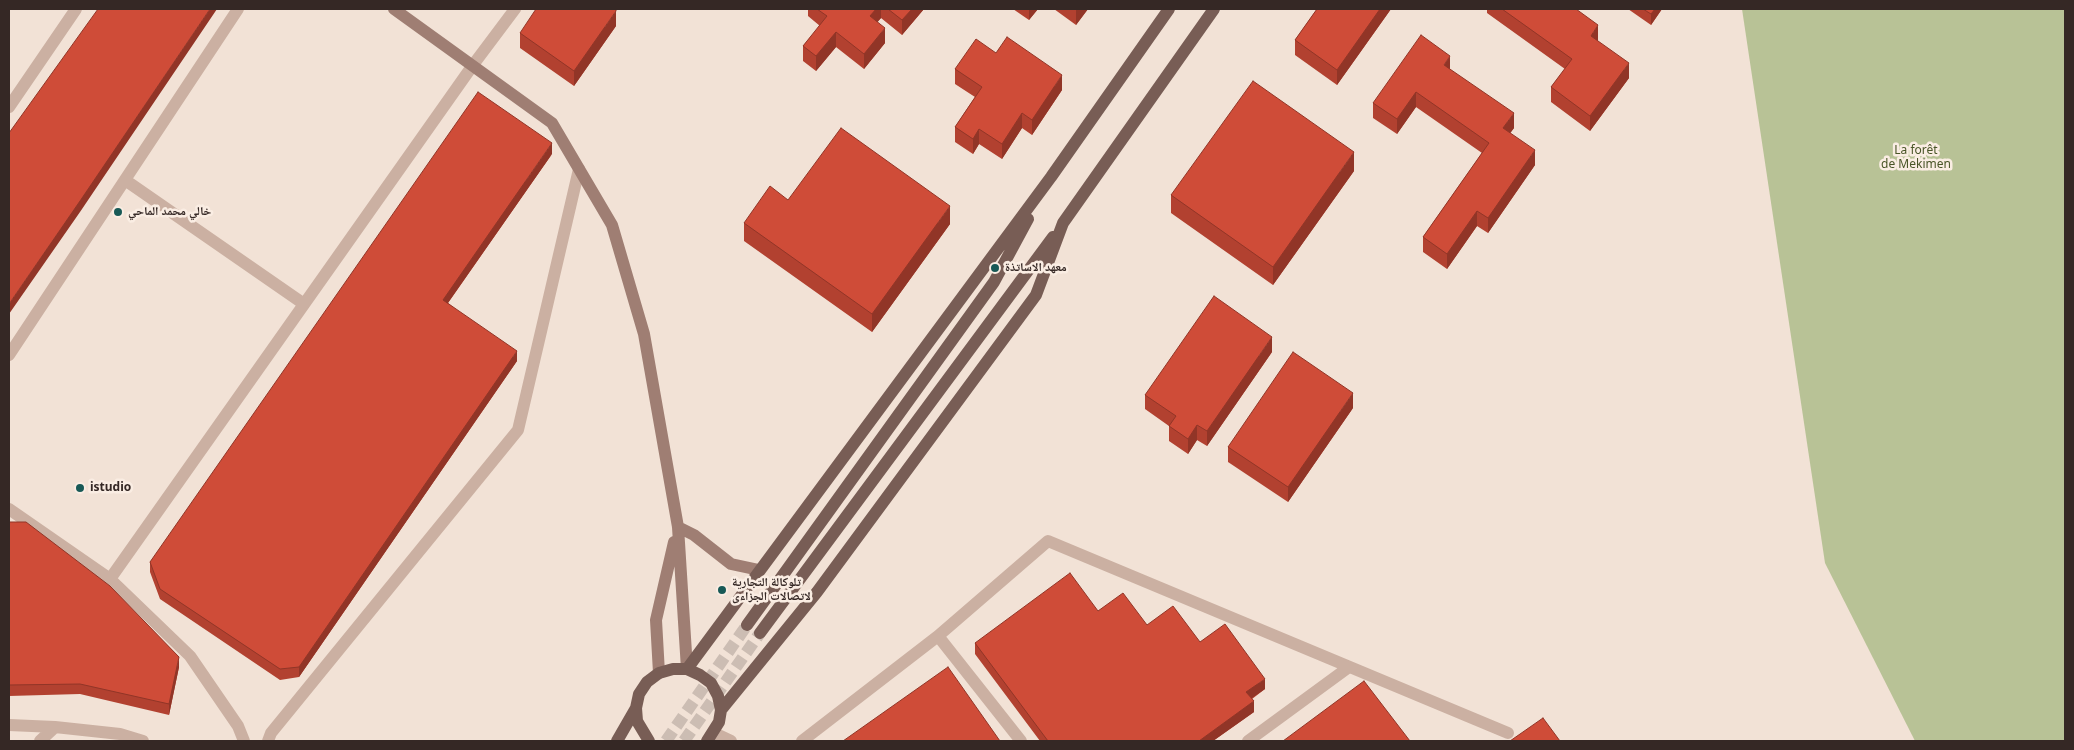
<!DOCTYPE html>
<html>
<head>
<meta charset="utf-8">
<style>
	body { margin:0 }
	#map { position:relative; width:2074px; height:750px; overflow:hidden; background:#f2e2d6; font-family:"Noto Sans",sans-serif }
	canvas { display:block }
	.frame { position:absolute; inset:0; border:10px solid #352825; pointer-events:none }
</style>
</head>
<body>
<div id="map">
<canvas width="2074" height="750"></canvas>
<div class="frame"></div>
</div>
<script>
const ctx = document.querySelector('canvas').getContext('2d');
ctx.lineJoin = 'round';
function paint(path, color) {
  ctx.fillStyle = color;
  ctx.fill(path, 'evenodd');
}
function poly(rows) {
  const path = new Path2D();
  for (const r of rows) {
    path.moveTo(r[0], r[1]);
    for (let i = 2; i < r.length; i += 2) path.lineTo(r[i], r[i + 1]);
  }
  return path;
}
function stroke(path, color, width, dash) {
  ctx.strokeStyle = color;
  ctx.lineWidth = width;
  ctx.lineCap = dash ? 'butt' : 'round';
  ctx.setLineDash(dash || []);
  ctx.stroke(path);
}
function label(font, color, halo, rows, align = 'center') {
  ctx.font = font + ' "Noto Sans","Noto Naskh Arabic",sans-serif';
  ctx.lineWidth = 5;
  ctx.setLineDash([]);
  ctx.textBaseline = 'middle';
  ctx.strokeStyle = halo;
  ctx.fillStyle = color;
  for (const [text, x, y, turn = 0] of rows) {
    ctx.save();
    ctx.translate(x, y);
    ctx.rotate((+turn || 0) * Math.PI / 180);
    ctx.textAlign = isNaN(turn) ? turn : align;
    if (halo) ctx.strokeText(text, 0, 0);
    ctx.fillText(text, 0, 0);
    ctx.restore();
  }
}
const green = poly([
	[1742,9,2065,9,2065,741,1915,741,1825,563]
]);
const primaryTunnel = poly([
	[666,741,747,625],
	[684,741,760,633]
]);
const street = poly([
	[9,107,76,9],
	[125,180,304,304],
	[9,355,238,9],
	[9,509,110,579,190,656,238,726,244,741],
	[110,579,473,65,515,9],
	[938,636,1021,741],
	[9,725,55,727,120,734,143,741],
	[714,733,731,741],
	[40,741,55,727],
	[268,741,271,733,518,430,579,169],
	[802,741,938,636,1048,541,1508,733],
	[1248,741,1349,667]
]);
const secondary = poly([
	[394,9,552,123,612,225,644,334,678,527,687,669],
	[678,527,694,535,731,564,759,570],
	[659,673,656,620,674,542]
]);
const primary = poly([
	[747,625,994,282,1028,219],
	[760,633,1053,237],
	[687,669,1051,177,1169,9],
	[721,710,817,592,1036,295,1063,223,1214,9],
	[617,741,636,708],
	[649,741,637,721,636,708,639,694,647,682,659,673,673,669,687,669,700,675,711,683,718,696,721,710,719,722,707,741]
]);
const wall = poly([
	[808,9,924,9,902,35,881,18,877,22,885,43,864,69,836,47,816,71,803,61,803,46,820,26,808,16],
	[1013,9,1038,9,1029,20],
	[1054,9,1088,9,1076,25],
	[1317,9,1391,9,1337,85,1295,55,1295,40],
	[1487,9,1576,9,1598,40,1598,41,1629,78,1590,131,1551,102,1551,87,1565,69,1487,13],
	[1628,9,1662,9,1651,25],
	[616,26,574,86,520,48,520,33],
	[996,53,1062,90,1032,135,1022,128,1002,159,979,144,973,154,955,142,955,127,975,97,955,84,955,69],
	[1450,69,1514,128,1510,133,1535,165,1488,233,1477,226,1447,269,1423,252,1423,237,1482,153,1416,107,1397,134,1373,118,1373,103],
	[552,154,448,303,517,361,299,677,280,680,160,599,150,572,150,562],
	[1354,171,1273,285,1171,213,1171,195],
	[788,200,950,224,872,332,744,241,744,223],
	[1272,352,1207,446,1197,440,1188,454,1169,441,1169,426,1145,409,1145,395],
	[1353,408,1288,502,1228,462,1228,447],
	[9,522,179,667,169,715,80,694,9,696],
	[1098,611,1147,625,1200,642,1265,689,1252,699,1254,712,1213,741,1040,741,975,654,975,643]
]);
const shadedWall = poly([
	[210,9,217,9,80,212,9,314,9,304],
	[876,9,881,9,881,18,870,31,870,16],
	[912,9,924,9,902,35,902,20],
	[1029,9,1038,9,1029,20],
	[1077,9,1088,9,1076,25,1076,10],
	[1380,9,1391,9,1337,85,1337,70],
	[1655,9,1662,9,1651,25,1651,14],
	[616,11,616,26,574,86,574,71],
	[1598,25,1598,40,1591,51,1591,36],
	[885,28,885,43,864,69,864,54],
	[836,32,836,47,816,71,816,56],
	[1450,56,1450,71,1444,65],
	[1629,63,1629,78,1590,131,1590,116],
	[1062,75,1062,90,1032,135,1032,120],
	[1416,92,1416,107,1397,134,1397,119],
	[1022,113,1022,128,1002,159,1002,144],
	[1514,113,1514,128,1503,143,1503,128],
	[979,129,979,144,973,154,973,139],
	[552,143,552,154,443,310,443,300],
	[1535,150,1535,165,1488,233,1488,218],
	[1354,152,1354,171,1273,285,1273,267],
	[950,206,950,224,872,332,872,314],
	[1477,211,1477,226,1447,269,1447,254],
	[1272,337,1272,352,1207,446,1207,431],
	[517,351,517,361,299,677,299,667],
	[1353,393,1353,408,1288,502,1288,487],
	[1197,425,1197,440,1188,454,1188,439],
	[179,657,179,667,169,715,169,704],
	[1265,679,1265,689,1246,702,1246,692],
	[1254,701,1254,712,1213,741,1199,741]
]);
const building = poly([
	[98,9,210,9,80,201,9,304,9,133,98,9],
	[536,9,616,9,616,11,574,71,520,33,536,9],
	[817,9,876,9,870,16,885,28,864,54,836,32,816,56,803,46,827,16,817,9],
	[888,9,912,9,902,20,888,9],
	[1317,9,1380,9,1337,70,1295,40,1317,9],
	[1502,9,1576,9,1598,25,1591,36,1629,63,1590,116,1551,87,1572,59,1502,9],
	[1643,9,1655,9,1651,14,1643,9],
	[1421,35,1450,56,1444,65,1514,113,1503,128,1535,150,1488,218,1477,211,1447,254,1423,237,1489,143,1416,92,1397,119,1373,103,1421,35],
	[1007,37,1062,75,1032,120,1022,113,1002,144,979,129,973,139,955,127,982,87,955,69,976,39,996,53,1007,37],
	[1253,81,1354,152,1273,267,1171,195,1253,81],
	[478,92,552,143,443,300,517,351,299,667,280,669,160,589,150,562,478,92],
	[841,128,950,206,872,314,744,223,770,186,788,200,841,128],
	[1214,296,1272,337,1207,431,1197,425,1188,439,1169,426,1176,416,1145,395,1214,296],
	[1293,352,1353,393,1288,487,1228,447,1293,352],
	[9,522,26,522,110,586,179,657,169,704,80,684,9,685,9,522],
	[1070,573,1098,611,1123,593,1147,625,1173,606,1200,642,1225,624,1265,679,1246,692,1254,701,1199,741,1048,741,975,643,1070,573],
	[948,667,1000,741,843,741,948,667],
	[1364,681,1410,741,1283,741,1364,681],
	[1543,718,1560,741,1510,741,1543,718]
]);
const markers = [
	[118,212,5,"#185956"],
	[995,268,5,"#185956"],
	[80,488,5,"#185956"],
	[722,590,5,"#185956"]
];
const parkNames = [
	["La forêt",1916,151],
	["de Mekimen",1916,165]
];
const poiNames = [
	["خالي محمد الماحي",128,212],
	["معهد الاساتذة",1005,268],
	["istudio",90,488],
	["تلوكالة التجارية",732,583],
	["لاتصالات الجزاءى",732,597]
];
paint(green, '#b8c296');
stroke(primaryTunnel, '#ccbdb3', 12, [12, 6]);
stroke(street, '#cbb0a2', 12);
stroke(secondary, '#9f7e73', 12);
stroke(primary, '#785d55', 12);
paint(wall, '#b24130');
paint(shadedWall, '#913527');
paint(building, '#cf4c38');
stroke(building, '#913527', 1);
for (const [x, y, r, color] of markers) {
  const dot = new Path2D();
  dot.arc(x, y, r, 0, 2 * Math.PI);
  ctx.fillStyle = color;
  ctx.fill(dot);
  stroke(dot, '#faede3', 2);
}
label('12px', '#495527', '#faede3', parkNames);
label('bold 12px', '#352825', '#faede3', poiNames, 'left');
</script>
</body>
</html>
